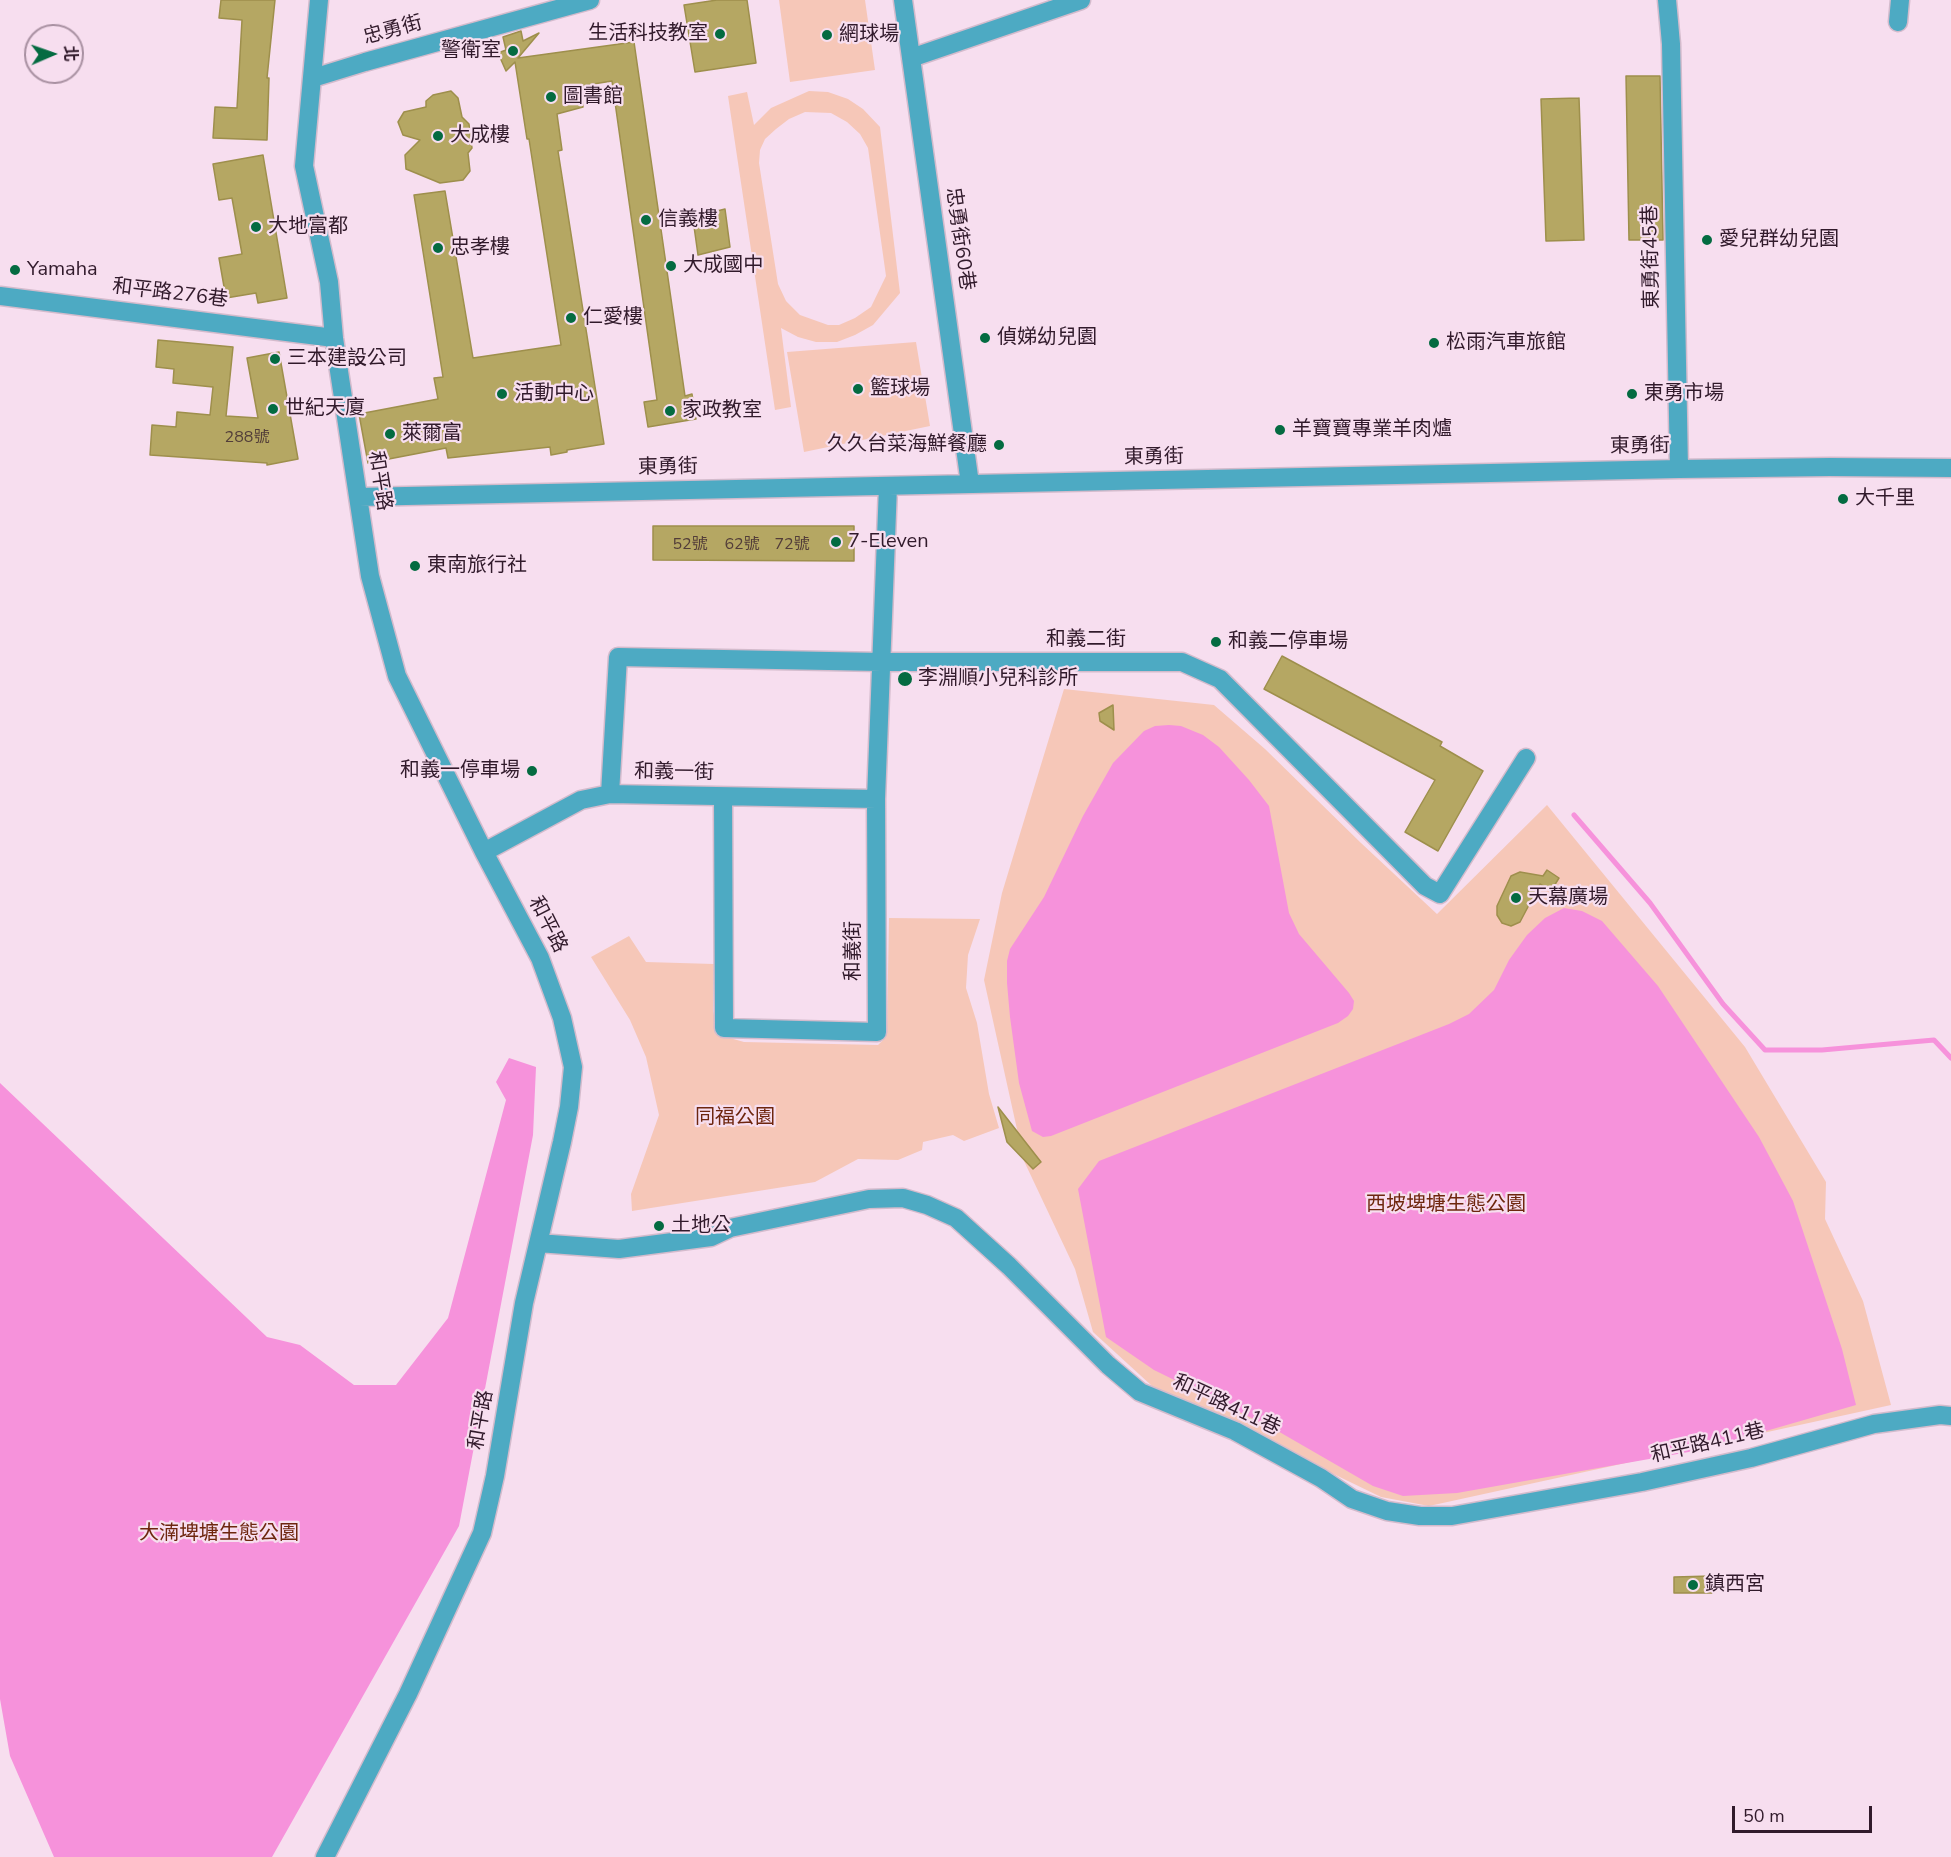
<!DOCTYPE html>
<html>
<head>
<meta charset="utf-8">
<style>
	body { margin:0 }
	#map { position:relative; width:1951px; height:1857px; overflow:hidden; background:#f7deef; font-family:"Nunito Sans","Noto Sans TC",sans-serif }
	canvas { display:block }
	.north { position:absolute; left:24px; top:24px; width:60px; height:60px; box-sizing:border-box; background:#f7deef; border:2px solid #a890a1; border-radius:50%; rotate:88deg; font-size:16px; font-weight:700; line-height:24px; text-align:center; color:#311a2b }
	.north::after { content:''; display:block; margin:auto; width:21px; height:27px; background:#046b41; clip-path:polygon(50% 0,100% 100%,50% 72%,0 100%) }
	.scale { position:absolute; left:1732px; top:1806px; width:140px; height:27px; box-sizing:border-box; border:3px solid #311a2b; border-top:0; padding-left:8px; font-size:18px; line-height:21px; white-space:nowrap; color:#311a2b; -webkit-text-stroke:4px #f7deef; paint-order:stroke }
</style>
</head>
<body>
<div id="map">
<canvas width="1951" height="1857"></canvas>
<div class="north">北</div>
<div class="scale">50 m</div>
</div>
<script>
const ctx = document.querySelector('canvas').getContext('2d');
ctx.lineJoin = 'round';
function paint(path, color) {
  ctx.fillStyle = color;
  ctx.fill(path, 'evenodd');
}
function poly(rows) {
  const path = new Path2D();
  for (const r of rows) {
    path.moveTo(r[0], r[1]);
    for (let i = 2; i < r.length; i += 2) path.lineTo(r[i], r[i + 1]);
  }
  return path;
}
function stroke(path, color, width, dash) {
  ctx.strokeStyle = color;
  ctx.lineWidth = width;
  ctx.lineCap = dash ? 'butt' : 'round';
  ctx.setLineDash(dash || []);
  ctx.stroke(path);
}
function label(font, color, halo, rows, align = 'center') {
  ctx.font = font + ' "Nunito Sans","Noto Sans TC",sans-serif';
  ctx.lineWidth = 4.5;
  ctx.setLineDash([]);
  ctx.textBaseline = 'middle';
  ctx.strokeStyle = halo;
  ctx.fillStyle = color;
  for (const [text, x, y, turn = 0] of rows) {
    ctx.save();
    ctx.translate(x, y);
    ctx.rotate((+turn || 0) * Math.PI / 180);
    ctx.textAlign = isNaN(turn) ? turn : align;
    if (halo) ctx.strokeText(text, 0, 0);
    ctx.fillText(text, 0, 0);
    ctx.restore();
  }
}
const green = poly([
	[779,0,865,0,875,70,790,82],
	[809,91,828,92,848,99,863,109,880,127,900,293,873,325,855,335,837,342,816,342,798,337,781,328,791,407,775,410,728,96,747,92,754,125,771,108],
	[805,112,831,113,847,122,860,134,868,148,886,276,871,307,855,318,839,325,828,325,800,315,786,301,778,284,759,163,760,150,765,139,776,129,789,119],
	[916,342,930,426,804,452,787,352],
	[1064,689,1214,705,1265,749,1361,843,1437,914,1547,805,1745,1047,1826,1182,1825,1219,1863,1301,1891,1405,1429,1506,1381,1497,1152,1386,1093,1332,1075,1269,1024,1161,984,980,1002,893],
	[889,918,980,919,968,955,966,988,977,1023,989,1094,999,1128,964,1141,953,1135,923,1142,922,1150,898,1160,858,1159,815,1182,632,1211,631,1194,659,1115,646,1057,630,1020,591,957,629,936,646,962,714,964,713,1011,719,1035,744,1042,878,1045,885,1038,887,1025]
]);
const water = poly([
	[1169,725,1181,726,1203,735,1219,747,1249,780,1269,806,1289,913,1299,934,1349,993,1354,1001,1353,1009,1348,1016,1338,1023,1051,1136,1043,1137,1032,1131,1019,1083,1010,1017,1007,983,1007,961,1010,949,1044,897,1083,816,1113,763,1144,731,1155,726],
	[1564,908,1582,911,1602,921,1658,986,1759,1137,1793,1201,1842,1349,1856,1405,1700,1450,1457,1493,1403,1496,1373,1486,1276,1430,1154,1370,1106,1337,1078,1189,1099,1161,1449,1024,1469,1014,1494,990,1509,960,1527,935,1545,918],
	[509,1058,536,1067,533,1135,459,1526,272,1857,54,1857,10,1756,0,1699,0,1083,267,1337,300,1345,354,1385,396,1385,448,1318,506,1100,496,1082]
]);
const stream = poly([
	[1574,815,1650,903,1723,1004,1765,1050,1822,1050,1934,1040,1951,1058]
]);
const building = poly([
	[221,0,275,0,267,78,269,78,267,140,213,138,215,107,237,108,242,20,219,18,221,0],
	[717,0,747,0,756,63,695,72,684,5,717,0],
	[521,31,523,41,539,33,518,58,634,42,685,396,692,394,696,419,648,427,644,402,657,400,612,81,581,86,583,107,557,114,562,150,558,151,604,444,567,450,567,452,551,455,550,447,448,458,446,448,368,463,359,414,438,399,434,378,443,377,414,195,445,191,473,358,561,345,529,139,527,139,515,62,506,71,498,53,506,50,503,37,521,31],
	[1626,76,1660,76,1663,240,1629,240,1626,76],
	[451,91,458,98,462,117,469,124,472,148,468,153,470,171,463,180,440,183,406,169,405,155,420,140,403,135,398,122,404,112,426,107,426,101,433,95,451,91],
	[1579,98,1584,240,1546,241,1541,99,1579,98],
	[263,155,287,298,258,303,256,293,226,298,219,258,242,254,232,198,219,200,213,164,263,155],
	[725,209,730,247,698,255,692,212,709,210,709,213,725,209],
	[158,340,233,347,226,416,258,418,247,358,279,352,298,459,267,465,267,463,150,455,152,425,176,427,177,412,210,415,213,387,173,383,174,369,156,367,158,340],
	[653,526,854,526,854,561,653,560,653,526],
	[1282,656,1442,742,1440,746,1483,771,1438,851,1405,832,1435,780,1264,689,1282,656],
	[1113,705,1114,730,1100,721,1099,713,1113,705],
	[1547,870,1559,878,1551,891,1540,884,1520,922,1511,926,1502,923,1497,915,1497,906,1511,876,1520,872,1543,876,1547,870],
	[998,1107,1041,1162,1033,1169,1007,1142,998,1107],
	[1712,1576,1712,1593,1674,1593,1674,1577,1712,1576]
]);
const minor = poly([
	[319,0,304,166,329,282,334,338,370,576,397,676,484,852,540,958,562,1018,573,1067,569,1107,562,1142,524,1303,495,1476,482,1533,408,1694,325,1857],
	[903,0,970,484],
	[1667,0,1671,44,1679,469],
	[1898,22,1900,0],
	[911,58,1081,0],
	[313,78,365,62,590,0],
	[0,296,334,338],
	[359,497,1679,469,1830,467,1951,468],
	[610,794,618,657,881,662,1182,662,1220,679,1425,886,1440,894,1526,758],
	[723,797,724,1028,877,1032,876,799,888,486],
	[484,852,581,800,610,794,876,799],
	[538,1243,619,1249,711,1237,730,1228,869,1199,903,1198,927,1205,956,1218,1009,1266,1108,1365,1140,1392,1235,1431,1321,1478,1352,1499,1387,1511,1420,1516,1452,1516,1642,1482,1751,1458,1874,1424,1940,1415,1951,1416]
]);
const markers = [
	[720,34,6,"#046b41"],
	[827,35,6,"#046b41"],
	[513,51,6,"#046b41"],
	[551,97,6,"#046b41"],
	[438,136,6,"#046b41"],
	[646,220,6,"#046b41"],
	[256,227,6,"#046b41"],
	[1707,240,6,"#046b41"],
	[438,248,6,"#046b41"],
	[671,266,6,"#046b41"],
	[15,270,6,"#046b41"],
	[571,318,6,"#046b41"],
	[985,338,6,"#046b41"],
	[1434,343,6,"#046b41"],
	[275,359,6,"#046b41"],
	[858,389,6,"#046b41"],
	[502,394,6,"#046b41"],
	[1632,394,6,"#046b41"],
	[273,409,6,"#046b41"],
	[670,411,6,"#046b41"],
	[1280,430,6,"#046b41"],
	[390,434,6,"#046b41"],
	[999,445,6,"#046b41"],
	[1843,499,6,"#046b41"],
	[836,542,6,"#046b41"],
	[415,566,6,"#046b41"],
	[1216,642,6,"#046b41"],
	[905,679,8,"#046b41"],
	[532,771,6,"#046b41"],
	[1516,898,6,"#046b41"],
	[659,1226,6,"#046b41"],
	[1693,1585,6,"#046b41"]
];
const numberNames = [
	["288號",247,438],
	["52號",690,545],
	["62號",742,545],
	["72號",792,545]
];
const streetNames = [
	["忠勇街",393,31,-15],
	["忠勇街60巷",959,239,82],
	["東勇街45巷",1652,257,-91],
	["和平路276巷",170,294,7],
	["東勇街",1640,447,-1],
	["東勇街",1154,458,-1],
	["東勇街",668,468,-1],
	["和平路",379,481,81],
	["和義二街",1086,640],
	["和義一街",674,773,1],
	["和平路",547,925,63],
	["和義街",854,951,-90],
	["和平路411巷",1226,1406,25],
	["和平路",482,1420,-80],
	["和平路411巷",1708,1444,-13]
];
const poiNames = [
	["生活科技教室",708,34,"right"],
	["網球場",839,35],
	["警衛室",501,51,"right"],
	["圖書館",563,97],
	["大成樓",450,136],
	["信義樓",658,220],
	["大地富都",268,227],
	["愛兒群幼兒園",1719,240],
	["忠孝樓",450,248],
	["大成國中",683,266],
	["Yamaha",27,270],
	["仁愛樓",583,318],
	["偵娣幼兒園",997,338],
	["松雨汽車旅館",1446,343],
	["三本建設公司",287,359],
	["籃球場",870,389],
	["活動中心",514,394],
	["東勇市場",1644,394],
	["世紀天廈",285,409],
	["家政教室",682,411],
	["羊寶寶專業羊肉爐",1292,430],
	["萊爾富",402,434],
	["久久台菜海鮮餐廳",987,445,"right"],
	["大千里",1855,499],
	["7-Eleven",848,542],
	["東南旅行社",427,566],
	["和義二停車場",1228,642],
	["李淵順小兒科診所",918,679],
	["和義一停車場",520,771,"right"],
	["天幕廣場",1528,898],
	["土地公",671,1226],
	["鎮西宮",1705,1585]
];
const parkNames = [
	["同福公園",735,1118],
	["西坡埤塘生態公園",1446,1205],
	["大湳埤塘生態公園",219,1534]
];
paint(green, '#f6c7b8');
paint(water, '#f692db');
stroke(stream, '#f692db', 5);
paint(building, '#b5a763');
stroke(building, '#9e8f4c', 1.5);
stroke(minor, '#d3bbcc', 21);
stroke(minor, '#4daac3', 18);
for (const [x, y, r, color] of markers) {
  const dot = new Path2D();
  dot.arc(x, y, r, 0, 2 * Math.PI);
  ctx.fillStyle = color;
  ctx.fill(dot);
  stroke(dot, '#f7deef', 2);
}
label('16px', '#523d39', null, numberNames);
label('20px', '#311a2b', '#f7deef', streetNames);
label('20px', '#311a2b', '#f7deef', poiNames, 'left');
label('20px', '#6e260e', '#f7deef', parkNames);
</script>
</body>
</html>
